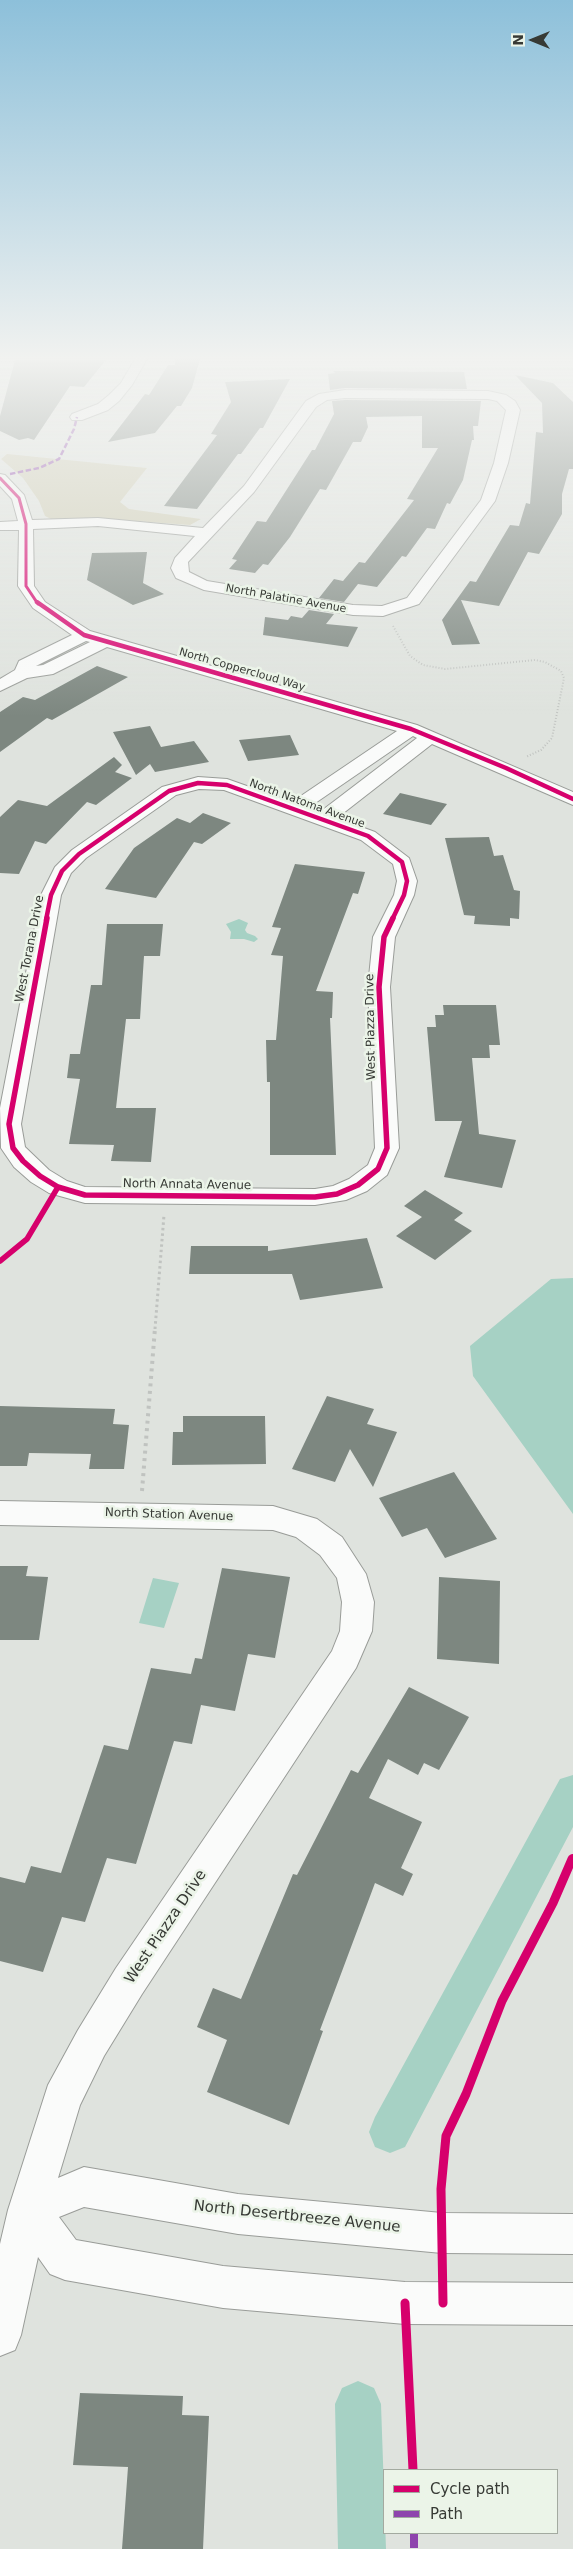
<!DOCTYPE html>
<html>
<head>
<meta charset="utf-8">
<style>
	body { margin:0 }
	#map { position:relative; width:573px; height:2549px; overflow:hidden; background:#dfe3de; font-family:"DejaVu Sans",sans-serif }
	canvas { display:block }
	.legend { position:absolute; left:383px; top:2469px; width:175px; height:65px; box-sizing:border-box; background:#ebf4e8; border:1px solid #a3aaa0; margin:0; padding:6px 9px; list-style:none; font-size:15px; color:#373a35 }
	.legend li { display:flex; align-items:center; gap:10px; height:25px }
	.legend b { width:25px; border:1px solid #a3aaa0 }
	.north { position:absolute; left:508px; top:15px; width:50px; height:50px; -webkit-text-stroke:4px #ebf4e8; paint-order:stroke; rotate:270deg; font-size:14px; font-weight:700; line-height:20px; text-align:center; color:#373a35 }
	.north::after { content:''; display:block; margin:auto; width:18px; height:22px; background:#373a35; clip-path:polygon(50% 0,100% 100%,50% 72%,0 100%) }
</style>
</head>
<body>
<div id="map">
<canvas width="573" height="2549"></canvas>
<ul class="legend">
<li><b style="height:6px;background:#d6006c"></b>Cycle path</li>
<li><b style="height:6px;background:#8e44ad"></b>Path</li>
</ul>
<div class="north">N</div>
</div>
<script>
const ctx = document.querySelector('canvas').getContext('2d');
ctx.lineJoin = 'round';
function paint(path, color) {
  ctx.fillStyle = color;
  ctx.fill(path, 'evenodd');
}
function poly(rows) {
  const path = new Path2D();
  for (const r of rows) {
    path.moveTo(r[0], r[1]);
    for (let i = 2; i < r.length; i += 2) path.lineTo(r[i], r[i + 1]);
  }
  return path;
}
function stroke(path, color, width, dash) {
  ctx.strokeStyle = color;
  ctx.lineWidth = width;
  ctx.lineCap = dash ? 'butt' : 'round';
  ctx.setLineDash(dash || []);
  ctx.stroke(path);
}
function label(font, color, halo, rows, align = 'center') {
  ctx.font = font + ' "DejaVu Sans",sans-serif';
  ctx.lineWidth = 5;
  ctx.setLineDash([]);
  ctx.textBaseline = 'middle';
  ctx.strokeStyle = halo;
  ctx.fillStyle = color;
  for (const [text, x, y, turn = 0] of rows) {
    ctx.save();
    ctx.translate(x, y);
    ctx.rotate((+turn || 0) * Math.PI / 180);
    ctx.textAlign = isNaN(turn) ? turn : align;
    if (halo) ctx.strokeText(text, 0, 0);
    ctx.fillText(text, 0, 0);
    ctx.restore();
  }
}
const green = poly([
	[7,454,147,468,120,502,129,509,201,519,190,525,107,519,51,519,45,516,39,501,23,478,1,459]
]);
const water = poly([
	[239,919,248,923,245,930,247,933,255,936,258,939,254,942,244,939,230,939,231,932,226,924],
	[573,1278,573,1514,473,1376,470,1346,551,1279],
	[153,1578,179,1583,164,1628,139,1623]
]);
const canal = poly([
	[573,1775,573,1827,405,2147,390,2153,375,2147,369,2132,375,2117,560,1779,573,1775],
	[358,2381,374,2388,381,2404,386,2549,338,2549,335,2404,342,2388,358,2381]
]);
const building = poly([
	[175,359,200,359,192,388,181,406,177,406,155,433,108,442,145,394,149,395,168,365,175,365],
	[15,360,106,360,84,387,70,386,34,440,28,438,19,440,0,431,0,416],
	[333,371,464,372,467,389,345,388,330,390,328,374,335,373],
	[515,375,553,383,573,402,573,469,569,469,562,494,562,514,539,554,528,552,499,606,461,600,480,644,452,645,442,620,470,581,476,582,510,525,519,526,526,503,530,504,536,432,543,433,542,403],
	[290,379,263,428,260,428,241,454,238,454,197,509,164,506,217,435,211,434,231,402,225,382],
	[345,400,481,401,478,426,473,426,474,440,472,440,463,480,450,504,447,503,435,529,427,528,406,557,402,556,377,587,358,584,344,602,319,598,334,579,343,581,359,562,365,563,414,500,407,499,438,448,422,448,422,416,366,417,368,427,361,442,353,442,326,490,320,489,290,537,268,565,263,564,255,573,229,569,237,560,232,559,257,521,266,522,312,450,315,450,334,414,332,401],
	[147,552,143,583,164,594,133,605,87,580,92,553],
	[309,610,334,614,326,624,358,627,348,647,263,635,265,617,288,620,291,616,302,618],
	[97,666,128,677,52,720,47,718,0,752,0,712,23,697,35,700],
	[150,726,161,747,194,741,209,762,155,772,150,764,136,775,113,732],
	[290,735,299,755,248,761,239,740],
	[114,757,122,765,115,772,132,778,96,805,87,802,46,844,35,841,19,874,0,873,0,817,18,800,47,806],
	[400,793,447,804,431,825,383,814],
	[203,813,231,823,202,844,194,842,156,898,105,889,134,848,177,818,190,823],
	[489,837,494,856,503,855,514,890,520,891,519,919,510,918,510,926,474,924,475,916,464,915,445,838],
	[295,864,365,872,358,894,353,893,316,991,333,992,332,1018,330,1018,336,1155,270,1155,270,1082,267,1082,266,1040,276,1040,283,956,271,955,281,928,272,927],
	[107,924,163,924,160,956,144,956,140,1019,126,1019,116,1108,156,1108,151,1162,111,1161,114,1145,69,1144,80,1079,67,1078,70,1054,80,1054,91,985,102,985],
	[443,1005,496,1005,500,1045,489,1045,490,1058,472,1058,479,1134,516,1140,502,1188,444,1177,462,1121,435,1121,427,1027,436,1027,435,1015,444,1015],
	[425,1190,463,1213,454,1220,472,1231,435,1260,396,1236,422,1217,404,1206],
	[367,1238,383,1288,300,1300,292,1274,189,1274,191,1246,268,1246,268,1251],
	[327,1396,374,1409,367,1424,397,1432,373,1487,350,1449,335,1482,292,1469],
	[0,1406,115,1409,113,1424,129,1425,124,1469,89,1469,91,1454,29,1453,27,1466,0,1466],
	[183,1416,265,1416,266,1464,172,1465,173,1432,183,1432],
	[454,1472,497,1539,445,1558,427,1528,402,1537,379,1498],
	[0,1566,28,1566,26,1576,48,1577,39,1640,0,1640],
	[222,1568,290,1577,275,1658,248,1654,235,1711,201,1705,192,1744,174,1741,136,1864,107,1858,85,1922,62,1917,43,1972,0,1961,0,1877,25,1883,31,1866,61,1873,104,1745,128,1750,151,1668,191,1674,195,1658,202,1659],
	[439,1577,500,1581,499,1664,437,1659],
	[409,1687,469,1717,439,1770,424,1763,418,1775,388,1759,369,1798,422,1822,401,1868,413,1874,403,1896,375,1883,320,2030,323,2031,289,2125,207,2092,227,2040,197,2027,213,1988,241,1999,293,1874,297,1875,351,1770,358,1773],
	[80,2393,183,2396,182,2415,209,2416,203,2549,122,2549,128,2467,73,2465]
]);
const pathFar2 = poly([
	[393,626,410,656,423,665,445,669,535,660,545,662,561,671,564,678,552,738,541,750,526,757]
]);
const pathFar1 = poly([
	[155,1329,164,1215]
]);
const path = poly([
	[142,1491,155,1328]
]);
const minor = poly([
	[135,359,147,359,132,385,119,401,108,410,82,420,72,420,70,417,72,414,98,404,109,395,121,383,135,359],
	[345,390,488,391,506,395,515,401,520,410,508,463,495,501,419,604,383,616,353,615,204,590,176,578,171,568,175,558,195,536,98,526,33,529,34,586,45,602,90,631,417,725,573,792,573,805,432,744,337,818,375,832,409,858,417,881,414,895,395,937,390,987,399,1148,387,1175,367,1191,346,1200,315,1205,85,1203,49,1193,31,1182,14,1167,1,1148,0,1108,41,895,55,867,72,850,162,787,198,777,227,779,292,802,397,731,107,647,53,674,27,678,0,691,0,679,15,670,19,661,72,635,33,608,18,586,19,530,0,530,0,522,18,521,12,499,0,486,0,474,5,475,24,495,32,520,98,518,203,528,244,486,306,401,319,394,345,390],
	[345,398,488,399,497,401,506,410,494,463,481,500,407,598,382,606,353,605,207,581,189,572,188,562,254,492,316,407,327,400,345,398],
	[86,641,90,642,43,665,36,666,86,641],
	[413,736,417,738,320,812,308,808,413,736],
	[199,789,224,790,361,840,393,864,397,881,394,895,373,937,368,987,375,1148,368,1165,349,1179,333,1186,315,1189,85,1187,67,1181,49,1170,25,1147,21,1124,61,895,71,873,86,858,176,795,199,789],
	[0,1501,273,1506,317,1519,342,1537,366,1574,374,1602,372,1631,356,1668,142,1994,104,2056,80,2105,58,2178,84,2167,238,2194,442,2213,573,2214,573,2254,442,2253,238,2234,84,2207,59,2217,76,2240,223,2266,405,2282,573,2283,573,2325,405,2324,223,2308,65,2280,50,2274,38,2257,21,2335,15,2350,0,2356,0,2244,8,2210,48,2085,78,2030,116,1968,332,1651,340,1631,342,1602,337,1578,320,1555,296,1537,273,1530,0,1525,0,1501]
]);
const quietFar1 = poly([
	[10,474,39,468,59,459,74,429,77,417]
]);
const quiet = poly([
	[414,2533,414,2549]
]);
const cyclewayFar4 = poly([
	[0,478,19,498,26,524,26,586,38,604]
]);
const cyclewayFar3 = poly([
	[37,602,84,635,411,729,506,768,573,799],
	[46,920,51,895,62,871,79,854,169,791,198,783,227,785,368,836,402,862,407,881,404,895,392,920]
]);
const cyclewayFar2 = poly([
	[47,918,9,1124,13,1148,23,1161,40,1176,58,1187,85,1195,315,1197,337,1194,358,1185,378,1169,387,1148,379,987,384,937,393,918],
	[0,1261,27,1239,58,1187]
]);
const cyclewayFar1 = poly([
	[572,1861,573,1858]
]);
const cycleway = poly([
	[405,2303,413,2470],
	[443,2303,441,2189,446,2136,466,2094,502,2001,553,1903,572,1859]
]);
const farStreetnames = [
	["North Palatine Avenue",286,599,10],
	["North Coppercloud Way",242,670,16],
	["North Natoma Avenue",307,804,20]
];
const streetNames = [
	["West Torana Drive",30,949,-79],
	["West Piazza Drive",371,1027,-91],
	["North Annata Avenue",187,1185,1],
	["North Station Avenue",169,1515,2]
];
const nearStreetnames = [
	["West Piazza Drive",166,1927,-56],
	["North Desertbreeze Avenue",297,2217,6]
];
paint(green, '#ceccb3');
paint(water, '#a6d1c4');
paint(canal, '#a6d1c4');
paint(building, '#7d8780');
stroke(minor, '#999c98', 2);
stroke(pathFar2, '#c0c3c0', 2, [1, 2]);
stroke(pathFar1, '#c0c3c0', 3, [2.5, 3]);
stroke(path, '#c0c3c0', 4, [3, 4.5]);
paint(minor, '#fafbfa');
stroke(quietFar1, '#8e44ad', 2.5, [5.5, 2.5]);
stroke(quiet, '#8e44ad', 8, [15, 8]);
stroke(cyclewayFar4, '#d6006c', 3);
stroke(cyclewayFar3, '#d6006c', 4.5);
stroke(cyclewayFar2, '#d6006c', 5.5);
stroke(cyclewayFar1, '#d6006c', 8);
stroke(cycleway, '#d6006c', 9);
const sky = ctx.createLinearGradient(0, 0, 0, 716);
sky.addColorStop(0, '#8dc0da');
sky.addColorStop(0.5, '#f1f2f0');
sky.addColorStop(1, '#f1f2f000');
ctx.fillStyle = sky;
ctx.fillRect(0, 0, 573, 716);
label('11px', '#373a35', '#ebf4e8', farStreetnames);
label('12px', '#373a35', '#ebf4e8', streetNames);
label('15px', '#373a35', '#ebf4e8', nearStreetnames);
</script>
</body>
</html>
